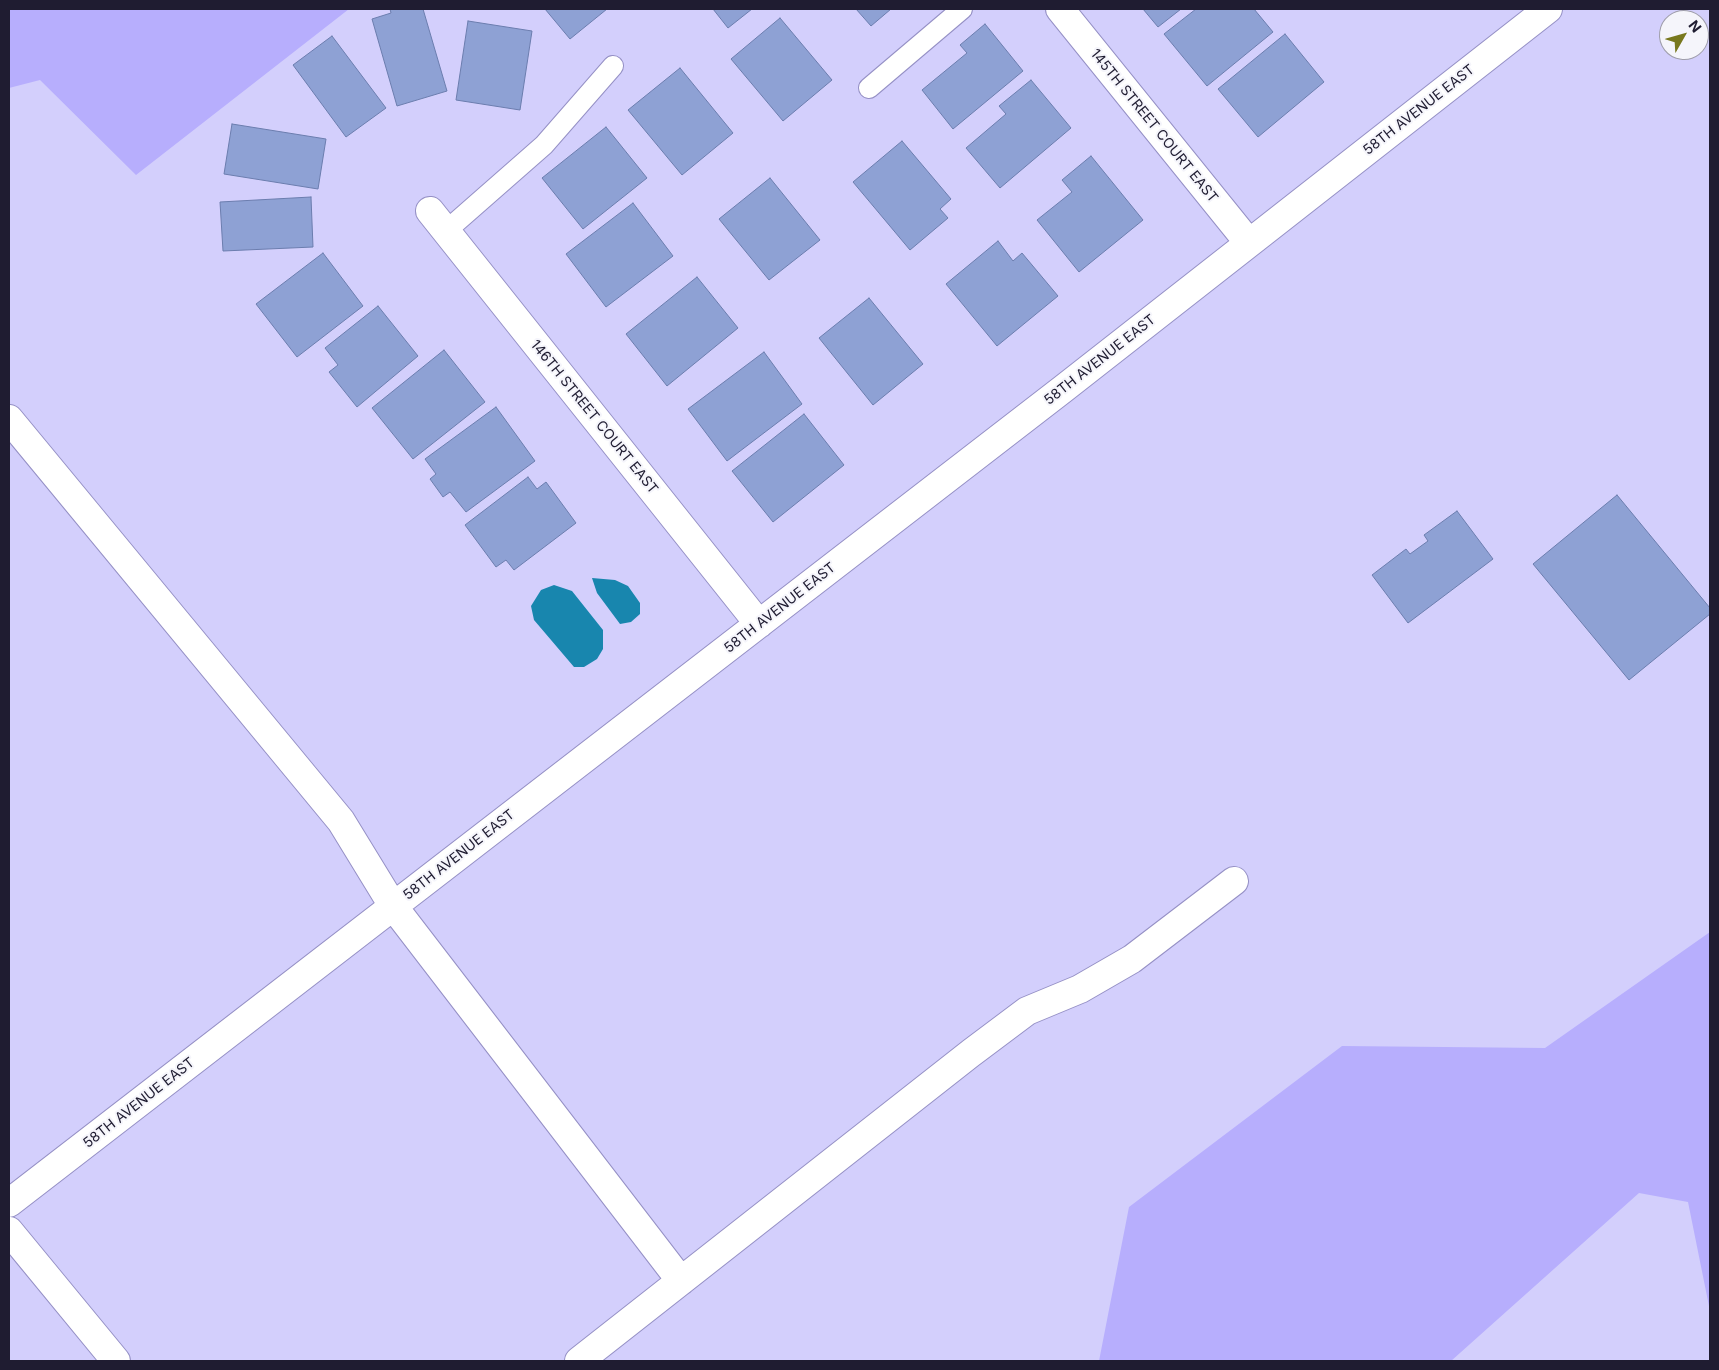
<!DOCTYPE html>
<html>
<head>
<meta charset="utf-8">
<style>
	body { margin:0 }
	#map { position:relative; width:1719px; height:1370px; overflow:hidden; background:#d3cffc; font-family:Inter,sans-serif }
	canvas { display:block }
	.frame { position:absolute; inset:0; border:10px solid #1f1c31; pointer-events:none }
	.north { position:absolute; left:1659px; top:10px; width:50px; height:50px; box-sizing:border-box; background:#f5f5fb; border:1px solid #9f9eaa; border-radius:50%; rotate:52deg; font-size:14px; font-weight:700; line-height:20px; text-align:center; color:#1f1c31 }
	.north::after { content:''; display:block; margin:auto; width:18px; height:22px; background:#78781e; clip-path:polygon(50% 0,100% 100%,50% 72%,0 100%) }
</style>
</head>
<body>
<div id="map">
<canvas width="1719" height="1370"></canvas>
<div class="frame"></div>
<div class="north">N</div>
</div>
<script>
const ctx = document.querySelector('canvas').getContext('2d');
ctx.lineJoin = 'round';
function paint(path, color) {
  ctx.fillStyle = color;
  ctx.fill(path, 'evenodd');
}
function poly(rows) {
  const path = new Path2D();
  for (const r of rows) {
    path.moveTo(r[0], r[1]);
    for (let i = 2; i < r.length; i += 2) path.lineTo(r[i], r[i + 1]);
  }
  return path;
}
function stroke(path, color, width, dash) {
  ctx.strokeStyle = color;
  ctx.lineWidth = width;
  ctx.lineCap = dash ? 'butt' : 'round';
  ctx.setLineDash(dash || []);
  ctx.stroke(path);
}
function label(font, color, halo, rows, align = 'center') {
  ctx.font = font + ' Inter,sans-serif';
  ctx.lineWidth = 4;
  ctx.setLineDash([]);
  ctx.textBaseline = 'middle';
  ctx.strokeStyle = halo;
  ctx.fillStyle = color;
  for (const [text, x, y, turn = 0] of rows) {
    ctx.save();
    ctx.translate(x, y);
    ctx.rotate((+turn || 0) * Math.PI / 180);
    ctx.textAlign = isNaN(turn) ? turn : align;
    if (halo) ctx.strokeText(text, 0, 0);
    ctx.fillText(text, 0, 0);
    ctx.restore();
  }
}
const green = poly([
	[9,9,349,9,136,175,40,80,9,88],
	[1710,932,1710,1311,1688,1202,1639,1193,1451,1361,1099,1361,1129,1207,1342,1046,1545,1048]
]);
const water = poly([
	[592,578,615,580,628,586,640,603,640,614,631,622,620,624,597,593],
	[554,585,572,591,603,630,603,649,597,659,584,667,574,667,534,620,531,606,541,590]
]);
const building = poly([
	[390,9,423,9,447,91,397,106,372,19,391,13,390,9],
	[545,9,607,9,570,39,545,9],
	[713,9,752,9,728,28,713,9],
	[856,9,891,9,871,26,856,9],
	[1143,9,1181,9,1158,27,1143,9],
	[1196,9,1254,9,1273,32,1207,86,1164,34,1196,9],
	[780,18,832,80,783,121,731,59,780,18],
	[468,21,532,31,520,110,456,100,468,21],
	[985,24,1023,71,953,129,922,90,967,53,960,45,985,24],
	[1285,34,1324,82,1258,137,1218,89,1285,34],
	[332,36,386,108,346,137,293,65,332,36],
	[680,68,733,133,682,175,628,110,680,68],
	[1031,80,1071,128,1000,188,966,148,1006,114,999,106,1031,80],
	[232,124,326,139,318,189,224,174,232,124],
	[606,127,647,178,583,229,542,178,606,127],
	[902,141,951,199,940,209,948,218,910,250,853,182,902,141],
	[1091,156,1143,220,1079,272,1037,220,1072,192,1062,180,1091,156],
	[770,178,820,240,769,280,719,219,770,178],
	[311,197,313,247,223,251,220,202,311,197],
	[633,203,673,256,606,307,566,254,633,203],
	[998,241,1013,261,1022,253,1058,296,997,346,946,284,998,241],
	[323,253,363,306,297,357,256,304,323,253],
	[697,277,738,328,667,386,626,334,697,277],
	[869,298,923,364,873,405,819,338,869,298],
	[378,306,418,356,357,407,329,372,338,365,325,348,378,306],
	[444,350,485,402,413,459,372,408,444,350],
	[764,352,802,404,727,461,688,409,764,352],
	[496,407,535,461,466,512,450,492,443,497,430,479,436,474,425,459,496,407],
	[804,414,844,465,773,522,732,471,804,414],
	[528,477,537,489,546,482,576,523,514,570,506,560,496,567,465,525,528,477],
	[1617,495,1710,608,1710,614,1629,680,1533,564,1617,495],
	[1457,511,1493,559,1408,623,1372,575,1406,549,1410,554,1428,541,1424,535,1457,511]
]);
const lane = poly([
	[869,88,962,9],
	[446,231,544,145,613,66]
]);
const street = poly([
	[1060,9,1249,243],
	[430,211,759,624],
	[9,419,341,821,393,906,681,1281],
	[9,1203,1063,389,1548,9],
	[9,1231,116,1361],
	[579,1361,971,1053,1027,1011,1080,989,1132,959,1234,881]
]);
const streetNames = [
	["58TH AVENUE EAST",1419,110,-38],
	["145TH STREET COURT EAST",1154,126,51],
	["58TH AVENUE EAST",1100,360,-38],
	["146TH STREET COURT EAST",594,417,51],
	["58TH AVENUE EAST",780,608,-38],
	["58TH AVENUE EAST",459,855,-38],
	["58TH AVENUE EAST",139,1103,-38]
];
paint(green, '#b7aefd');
paint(water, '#1886ae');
paint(building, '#8ea1d4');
stroke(building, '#6b7dae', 1);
stroke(lane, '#9590c5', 22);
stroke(street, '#9590c5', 30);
stroke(lane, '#fff', 20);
stroke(street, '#fff', 28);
label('14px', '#1f1c31', '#f5f5fb', streetNames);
</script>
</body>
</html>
